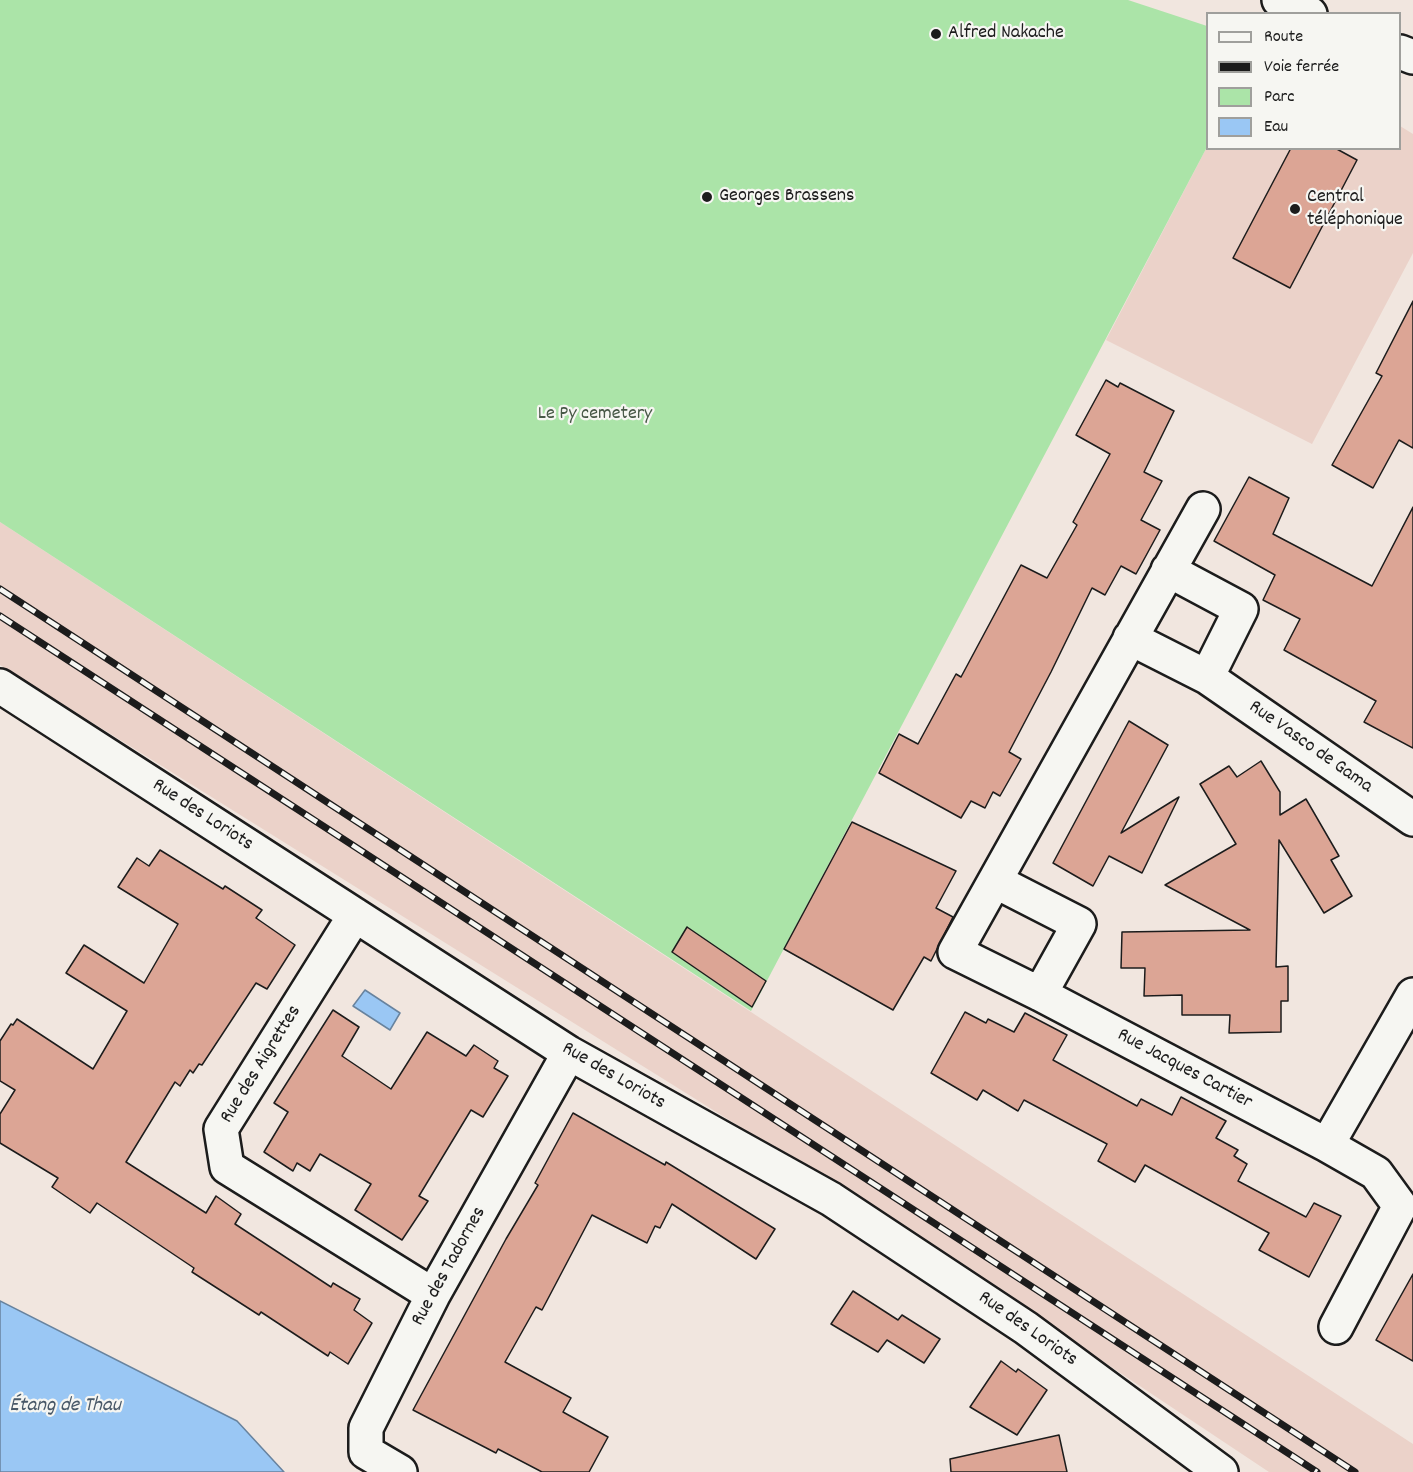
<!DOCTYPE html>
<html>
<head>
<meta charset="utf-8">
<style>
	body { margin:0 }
	#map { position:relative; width:1413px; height:1472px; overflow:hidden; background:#f1e6df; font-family:Dekko,sans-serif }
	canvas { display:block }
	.legend { position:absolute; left:1206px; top:12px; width:195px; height:138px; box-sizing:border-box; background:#f6f6f2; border:2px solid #9f9f9c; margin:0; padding:8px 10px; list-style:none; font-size:18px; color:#1c1c1c }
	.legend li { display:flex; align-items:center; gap:12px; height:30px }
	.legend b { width:30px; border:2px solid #9f9f9c }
</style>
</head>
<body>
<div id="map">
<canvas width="1413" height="1472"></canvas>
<ul class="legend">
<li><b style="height:8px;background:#f6f6f2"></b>Route</li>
<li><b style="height:8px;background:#1c1c1c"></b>Voie ferrée</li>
<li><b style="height:16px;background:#abe4a8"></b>Parc</li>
<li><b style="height:16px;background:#9ac7f4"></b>Eau</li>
</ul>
</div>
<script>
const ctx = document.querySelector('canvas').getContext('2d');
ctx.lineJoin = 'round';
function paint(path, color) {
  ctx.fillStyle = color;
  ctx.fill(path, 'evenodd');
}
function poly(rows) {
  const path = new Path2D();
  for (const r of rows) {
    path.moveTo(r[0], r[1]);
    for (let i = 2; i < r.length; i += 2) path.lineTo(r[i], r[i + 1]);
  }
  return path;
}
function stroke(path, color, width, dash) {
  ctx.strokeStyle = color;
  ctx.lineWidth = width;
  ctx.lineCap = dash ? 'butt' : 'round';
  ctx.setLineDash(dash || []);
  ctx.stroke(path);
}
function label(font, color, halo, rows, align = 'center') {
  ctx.font = font + ' Dekko,sans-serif';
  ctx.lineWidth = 4.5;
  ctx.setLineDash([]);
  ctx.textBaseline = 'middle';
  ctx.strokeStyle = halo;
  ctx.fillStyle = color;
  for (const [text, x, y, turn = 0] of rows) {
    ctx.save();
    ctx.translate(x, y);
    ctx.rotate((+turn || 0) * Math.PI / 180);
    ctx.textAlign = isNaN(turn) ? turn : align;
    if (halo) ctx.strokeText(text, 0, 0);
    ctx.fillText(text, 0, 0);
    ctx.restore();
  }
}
const built = poly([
	[1400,126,1413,134,1413,253,1312,444,1106,340,1207,147,1400,148],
	[0,522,1413,1444,1413,1472,1269,1472,907,1231,0,665]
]);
const green = poly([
	[0,0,1128,0,1207,26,1207,147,751,1011,0,522]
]);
const water = poly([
	[365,990,400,1013,390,1030,353,1006,365,990],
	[0,1301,237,1421,284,1472,0,1472,0,1301]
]);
const building = poly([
	[1291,148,1335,148,1357,160,1290,288,1233,258,1291,148],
	[1413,301,1413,448,1399,440,1373,488,1332,465,1382,376,1376,373,1413,301],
	[1106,380,1118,387,1120,383,1174,411,1144,472,1162,481,1141,520,1160,530,1136,574,1121,566,1105,595,1092,588,1051,672,1009,752,1021,759,1000,796,993,792,985,808,971,801,961,818,879,773,899,734,918,744,956,674,961,677,1021,565,1047,578,1077,525,1073,522,1110,454,1076,435,1106,380],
	[1249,477,1289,498,1273,534,1372,586,1413,507,1413,748,1364,722,1376,701,1284,650,1300,619,1263,600,1275,575,1214,541,1249,477],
	[1129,721,1168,745,1121,833,1179,797,1142,873,1109,856,1093,886,1053,863,1129,721],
	[1261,761,1280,792,1280,815,1306,799,1339,856,1331,860,1352,896,1324,913,1279,840,1276,967,1288,966,1288,1001,1281,1001,1281,1032,1229,1033,1230,1015,1182,1015,1182,995,1144,996,1145,968,1121,968,1122,932,1250,930,1165,885,1236,844,1200,784,1229,766,1237,777,1261,761],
	[852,822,956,871,936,908,953,917,931,961,924,957,893,1010,784,949,852,822],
	[160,850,223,889,225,886,262,910,256,918,295,945,267,989,256,983,202,1065,199,1064,193,1073,190,1070,180,1086,175,1082,126,1162,206,1213,216,1196,241,1214,235,1224,331,1287,333,1283,360,1299,354,1310,372,1323,348,1364,330,1352,328,1356,261,1312,259,1315,192,1272,194,1268,97,1203,90,1213,52,1187,58,1178,0,1143,0,1114,15,1090,0,1081,0,1041,11,1024,13,1025,17,1019,93,1069,127,1011,66,973,84,945,144,983,178,924,118,887,137,858,149,866,160,850],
	[687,927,766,981,752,1007,672,952,687,927],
	[333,1010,359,1027,342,1056,391,1089,427,1032,466,1056,474,1045,498,1061,494,1068,508,1076,483,1117,471,1110,419,1196,428,1201,402,1240,355,1210,371,1184,320,1154,310,1171,297,1163,293,1171,264,1152,288,1112,274,1103,333,1010],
	[965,1012,986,1023,988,1019,1014,1032,1025,1013,1067,1035,1053,1060,1137,1106,1141,1099,1172,1115,1181,1097,1226,1121,1216,1138,1238,1150,1234,1156,1247,1164,1238,1181,1306,1217,1314,1203,1341,1216,1309,1277,1259,1250,1269,1233,1145,1165,1135,1182,1098,1161,1107,1144,1024,1100,1018,1111,983,1090,977,1100,931,1073,965,1012],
	[573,1113,665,1165,666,1162,775,1229,756,1259,672,1204,660,1228,655,1226,647,1243,592,1215,542,1310,536,1307,505,1362,571,1398,563,1412,608,1437,589,1472,542,1472,498,1449,496,1453,413,1410,506,1239,538,1185,535,1183,573,1113],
	[1413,1274,1413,1361,1376,1340,1413,1274],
	[853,1291,898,1320,902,1315,940,1339,924,1363,887,1340,878,1352,831,1324,853,1291],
	[1001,1361,1016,1372,1018,1369,1047,1390,1017,1435,970,1407,1001,1361],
	[1059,1435,1067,1472,951,1472,950,1459,1059,1435]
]);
const minor = poly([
	[1203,509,955,952,1040,994,1327,1145],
	[1168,570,1241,609,1207,677],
	[1130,638,1207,677,1413,819],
	[0,686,569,1053,831,1199,1026,1328,1221,1472],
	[995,881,1079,924,1040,994],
	[355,915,221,1129,227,1167,433,1295],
	[1336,1327,1400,1206,1376,1173,1327,1145,1413,995],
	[400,1472,366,1452,366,1428,433,1295,569,1053]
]);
const major = poly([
	[1279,0,1310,14],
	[1400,52,1413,57]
]);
const rail = poly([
	[0,589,1355,1472],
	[0,616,1317,1472]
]);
const markers = [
	[936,34,6,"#1c1c1c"],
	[707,197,6,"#1c1c1c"],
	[1295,209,6,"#1c1c1c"]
];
const poiNames = [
	["Alfred Nakache",948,34],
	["Georges Brassens",719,197],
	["Central",1307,198],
	["téléphonique",1307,221]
];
const parkNames = [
	["Le Py cemetery",595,415]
];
const streetNames = [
	["Rue Vasco de Gama",1310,748,35],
	["Rue des Loriots",202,816,33],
	["Rue des Aigrettes",262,1065,-58],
	["Rue Jacques Cartier",1184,1070,28],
	["Rue des Loriots",613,1077,30],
	["Rue des Tadornes",450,1267,-61],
	["Rue des Loriots",1027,1330,35]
];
const waterNames = [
	["Étang de Thau",65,1407]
];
paint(built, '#ebd2c9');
paint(green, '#abe4a8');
paint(water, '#9ac7f4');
stroke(water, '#68839e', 1.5);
paint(building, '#dca595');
stroke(building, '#1c1c1c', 1.5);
stroke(minor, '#1c1c1c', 38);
stroke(major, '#1c1c1c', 38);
stroke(minor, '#f6f6f2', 33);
stroke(major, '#f6f6f2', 33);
stroke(rail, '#1c1c1c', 7);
stroke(rail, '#f6f6f2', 4.5, [14]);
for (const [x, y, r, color] of markers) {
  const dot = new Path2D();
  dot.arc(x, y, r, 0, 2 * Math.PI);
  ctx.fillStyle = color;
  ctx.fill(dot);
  stroke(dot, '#f6f6f2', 2);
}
label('20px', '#1c1c1c', '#f6f6f2', poiNames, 'left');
label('20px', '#475846', '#f6f6f2', parkNames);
label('20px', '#1c1c1c', '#f6f6f2', streetNames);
label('italic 21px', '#485868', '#f6f6f2', waterNames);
</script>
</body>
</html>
